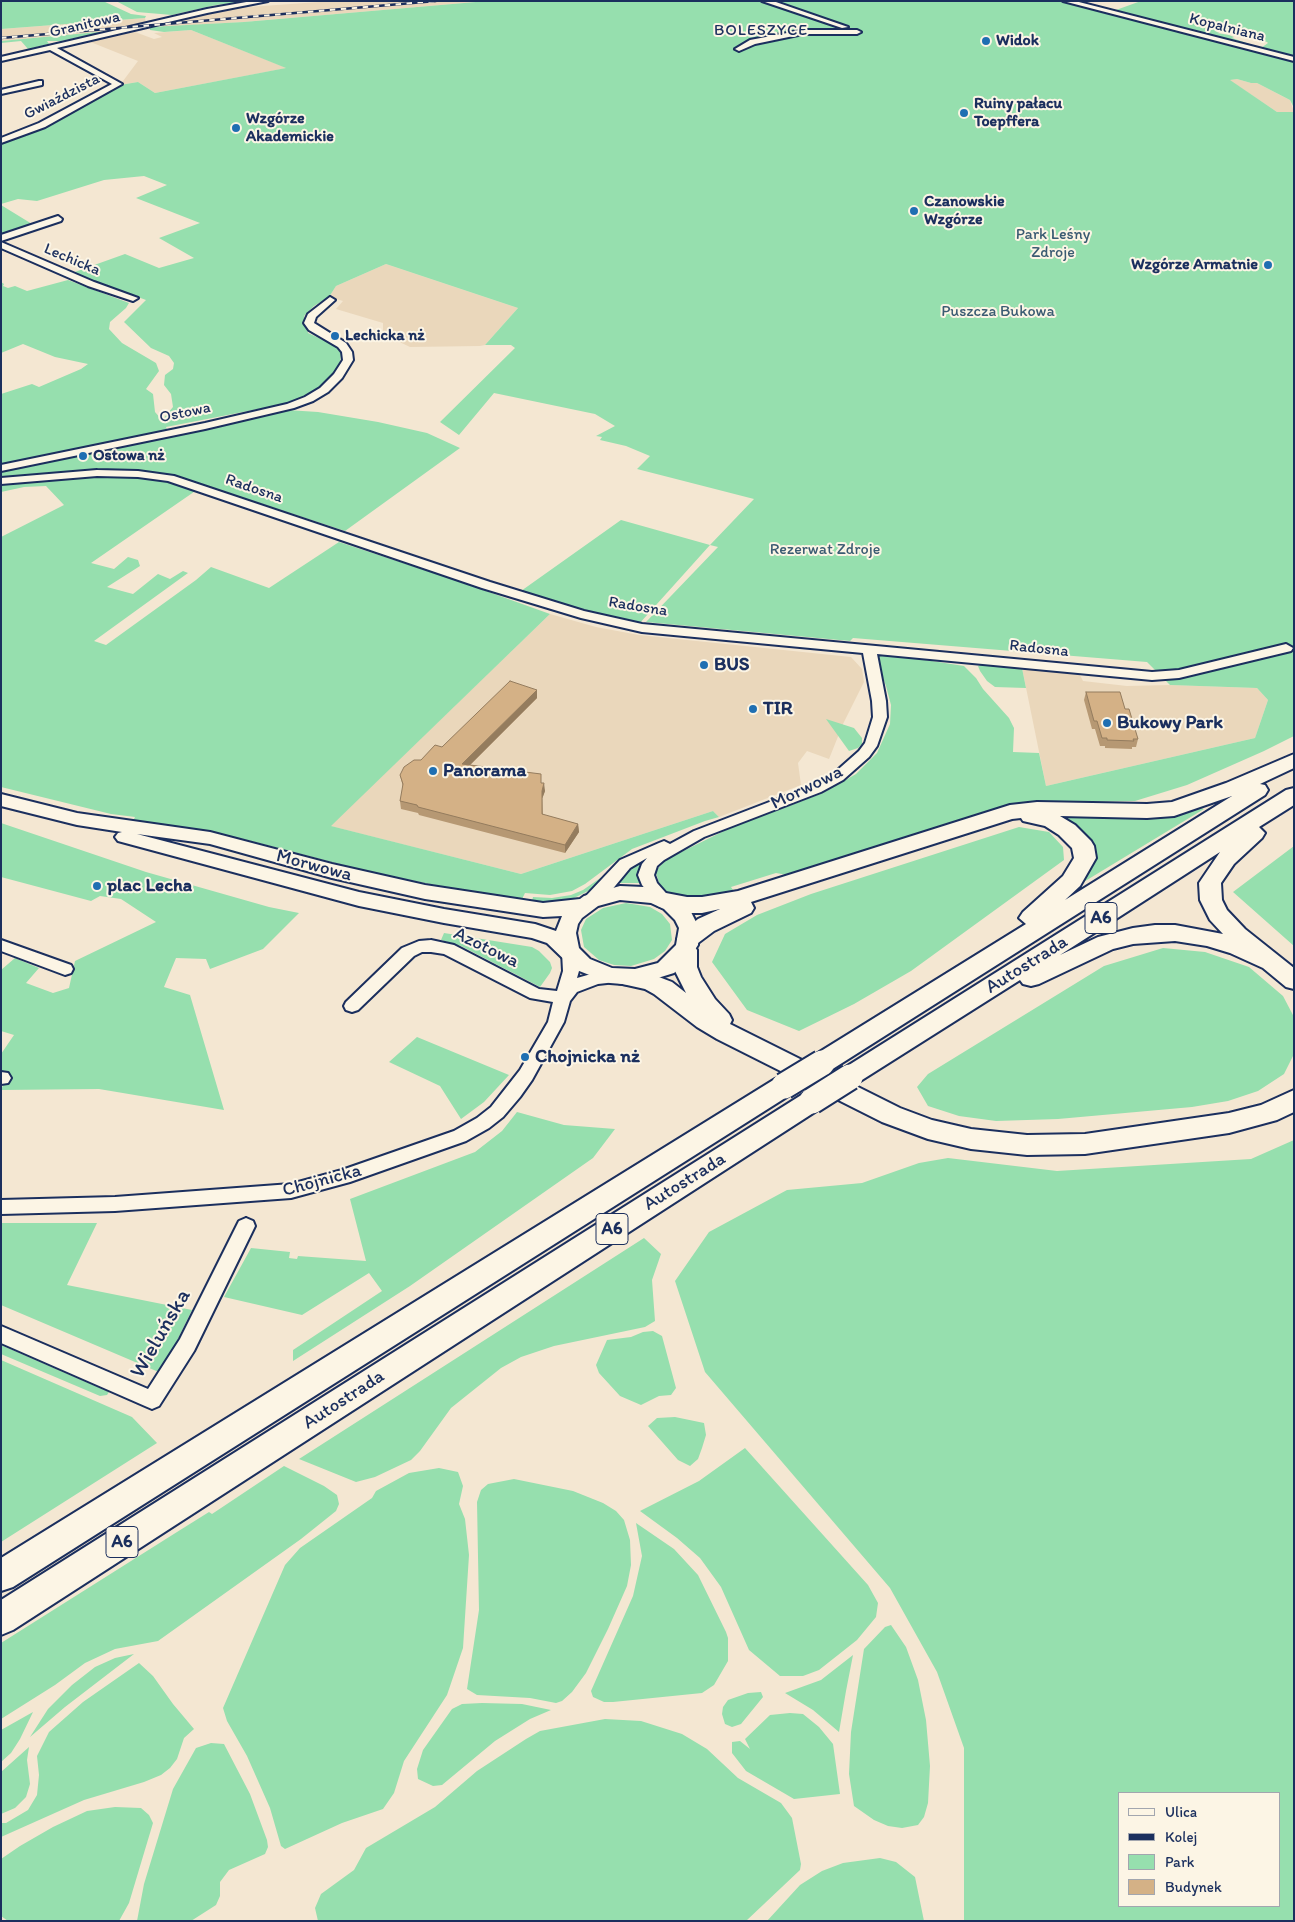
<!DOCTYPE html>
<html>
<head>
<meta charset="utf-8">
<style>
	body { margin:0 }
	#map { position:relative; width:1295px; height:1922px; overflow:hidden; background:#f4e7d2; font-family:Itim,sans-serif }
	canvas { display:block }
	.frame { position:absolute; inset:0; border:2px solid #1b2f5e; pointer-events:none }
	.legend { position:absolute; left:1118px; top:1792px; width:162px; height:115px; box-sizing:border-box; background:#fcf5e5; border:1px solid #a2a6af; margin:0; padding:6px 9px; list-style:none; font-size:15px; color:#1b2f5e }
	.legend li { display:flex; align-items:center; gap:10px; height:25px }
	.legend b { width:25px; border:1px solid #a2a6af }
</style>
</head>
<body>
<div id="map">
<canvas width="1295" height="1922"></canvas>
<div class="frame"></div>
<ul class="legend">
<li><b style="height:6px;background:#fcf5e5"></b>Ulica</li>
<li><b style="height:6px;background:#1b2f5e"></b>Kolej</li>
<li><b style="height:14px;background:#96dfae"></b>Park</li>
<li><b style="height:14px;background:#d4b186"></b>Budynek</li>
</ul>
</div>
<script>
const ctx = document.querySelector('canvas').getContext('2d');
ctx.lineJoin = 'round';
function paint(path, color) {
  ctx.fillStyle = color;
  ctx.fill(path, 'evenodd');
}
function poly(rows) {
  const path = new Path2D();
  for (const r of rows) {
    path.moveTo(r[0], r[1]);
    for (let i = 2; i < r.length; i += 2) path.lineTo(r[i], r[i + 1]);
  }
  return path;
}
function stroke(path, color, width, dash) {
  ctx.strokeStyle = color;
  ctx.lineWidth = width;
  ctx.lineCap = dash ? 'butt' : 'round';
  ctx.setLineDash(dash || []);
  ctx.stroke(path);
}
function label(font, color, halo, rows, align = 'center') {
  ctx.font = font + ' Itim,sans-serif';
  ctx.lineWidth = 4;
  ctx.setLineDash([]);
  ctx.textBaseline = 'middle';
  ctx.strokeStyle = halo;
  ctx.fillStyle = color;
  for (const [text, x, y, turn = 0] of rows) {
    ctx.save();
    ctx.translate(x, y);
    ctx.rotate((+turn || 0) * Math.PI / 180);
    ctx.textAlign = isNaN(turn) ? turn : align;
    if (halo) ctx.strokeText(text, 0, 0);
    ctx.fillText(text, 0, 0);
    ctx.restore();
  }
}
const built = poly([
	[487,1,244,22,163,27,163,25,155,25,176,20,194,19,193,16,234,8,319,2],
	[145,18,146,23,110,29,111,30,109,31,1,41,1,29],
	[191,30,287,68,155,93,138,82,120,85,138,61,93,43,86,42,135,32,154,39,162,37,154,33],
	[1237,79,1251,83,1257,83,1290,100,1294,112,1277,112,1229,80],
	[386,264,518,308,485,345,480,346,410,347,383,334,383,323,336,309,343,301,329,297,336,286],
	[550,614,596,627,639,635,851,657,862,669,864,682,843,724,829,759,807,751,798,763,801,785,719,817,713,811,521,874,330,826],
	[1022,668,1079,673,1083,681,1127,686,1170,685,1257,688,1268,700,1255,738,1046,786]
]);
const green = poly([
	[1,1,103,1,131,14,146,16,145,18,1,29],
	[116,1,251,1,216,5,172,15,137,12],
	[487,1,1080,1,1116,10,1141,1,1294,1,1294,108,1290,100,1257,83,1251,83,1237,79,1230,80,1277,112,1294,112,1294,736,1264,751,1187,785,1135,801,1014,803,1016,805,983,812,793,876,776,873,731,887,735,893,719,897,683,898,666,891,660,886,656,873,659,867,669,858,728,829,823,793,856,774,877,753,890,724,891,705,886,686,874,652,964,666,976,678,983,689,1009,718,1014,728,1013,752,1039,753,1046,786,1255,738,1268,700,1257,688,1170,685,1147,662,853,638,850,641,646,622,718,547,710,545,639,624,578,610,521,591,621,520,710,545,754,499,637,469,650,456,626,446,600,440,602,437,596,436,615,426,595,414,494,393,459,435,440,422,515,348,511,345,485,345,518,308,386,264,336,286,329,297,314,306,304,316,308,333,334,345,341,353,340,363,334,376,320,387,306,397,284,404,166,427,170,437,287,410,318,412,378,422,427,433,460,448,345,531,204,485,91,563,114,569,128,557,138,560,140,566,107,587,133,594,158,574,170,579,183,571,188,573,94,641,106,645,196,580,211,567,269,588,339,542,461,582,550,614,331,826,521,874,713,811,719,817,705,821,632,849,585,884,572,891,550,895,525,893,522,899,435,885,370,872,251,841,184,828,133,821,135,817,111,814,1,787,1,537,64,505,46,486,24,487,1,492,1,394,32,384,39,387,81,369,88,364,55,357,23,344,1,353,1,282,4,284,3,286,8,288,15,286,27,291,68,280,129,303,126,308,110,322,109,329,122,343,156,363,159,371,146,389,153,394,155,412,162,420,173,407,171,394,164,385,165,375,173,369,174,363,169,356,151,348,124,322,146,300,72,273,125,254,159,268,194,258,159,238,200,223,136,198,167,185,144,176,104,180,37,201,18,199,1,204,1,144,50,122,120,85,138,82,155,93,286,68,191,30,164,32,150,30,150,27,244,22],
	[1227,29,1267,42,1268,43,1261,48,1232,38,1234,37,1229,35,1217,33],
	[109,31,61,41,47,41,49,44,28,49,21,41,1,43,1,41],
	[1,205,32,224,1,234],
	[983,664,1022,668,1026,688,995,687,987,681,980,671,978,666],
	[826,719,854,728,862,738,862,744,858,748,849,751],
	[1201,808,1204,809,1082,883,1081,882,1085,872,1060,819,1063,815],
	[1,823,146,872,269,907,299,913,263,949,210,969,206,959,176,958,164,987,190,995,224,1110,99,1089,1,1090,9,1072,1,1071,1,1054,14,1035,1,1031,1,970,15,958,39,968,26,983,53,993,69,988,75,961,156,922,121,899,100,896,91,901,1,877],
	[1019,827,1049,832,1063,847,1064,860,911,971,854,1004,799,1031,747,1010,712,962,725,934,757,915,811,894],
	[1294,846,1294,946,1233,892],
	[648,857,639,870,640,883,615,883,629,866],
	[609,872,596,887,572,899,550,903,532,901,533,897,552,898,571,895,583,890],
	[626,903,650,907,662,914,670,924,672,940,665,951,654,959,631,966,614,965,599,960,584,947,581,930,586,919,603,908],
	[444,933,532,947,539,951,550,962,552,968,550,973,540,987,461,946,441,940],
	[1163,948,1205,952,1249,967,1283,996,1294,1017,1294,1054,1284,1074,1258,1091,1228,1101,1192,1107,1058,1119,996,1121,959,1116,928,1106,917,1087,928,1074,1104,966],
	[417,1037,509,1075,484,1102,461,1119,440,1086,389,1062],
	[517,1112,564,1125,615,1129,593,1158,410,1286,293,1361,293,1350,382,1291,369,1273,302,1315,224,1297,251,1248,290,1252,289,1258,297,1259,298,1256,366,1261,350,1199,475,1152,502,1131],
	[1294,1140,1294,1921,964,1921,964,1748,937,1672,890,1588,705,1372,675,1281,709,1232,787,1190,862,1183,919,1163,948,1158,1057,1171,1251,1159],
	[1279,1793,1279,1906,1119,1906,1119,1793],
	[1,1223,97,1223,67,1285,192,1310,161,1373,1,1305],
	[644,1238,661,1254,652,1280,655,1321,645,1327,554,1346,521,1357,501,1368,451,1408,420,1451,411,1460,375,1477,356,1482,299,1459],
	[653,1331,662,1336,676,1388,671,1395,659,1396,641,1405,620,1396,599,1373,596,1365,607,1340,631,1337,643,1332],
	[1,1345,109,1392,107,1395,100,1396,1,1354],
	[1,1360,132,1417,157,1443,1,1542],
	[675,1417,704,1423,706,1435,702,1448,698,1459,690,1466,678,1460,648,1426,657,1418],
	[745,1448,868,1585,878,1603,876,1617,857,1640,819,1670,803,1676,780,1676,749,1650,721,1587,700,1558,677,1538,640,1511,699,1481],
	[284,1466,324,1486,337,1495,339,1504,336,1511,301,1539,158,1641,115,1649,85,1663,55,1685,1,1719,1,1643,177,1532,209,1512,212,1514],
	[439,1468,458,1472,463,1486,459,1504,465,1519,469,1555,463,1648,447,1695,404,1761,394,1793,383,1809,342,1823,285,1849,281,1846,270,1808,247,1756,227,1721,223,1708,285,1565,300,1548,372,1498,376,1491,409,1473],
	[514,1479,573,1491,603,1503,616,1511,624,1520,630,1540,631,1565,627,1586,608,1629,586,1673,572,1692,562,1701,556,1703,530,1698,477,1695,467,1689,479,1610,477,1502,481,1490,488,1484],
	[636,1523,674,1549,698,1575,726,1632,728,1638,728,1661,714,1685,702,1693,613,1702,604,1702,593,1697,591,1691,633,1596,642,1556],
	[891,1625,906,1647,918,1680,926,1720,930,1766,928,1803,924,1817,918,1825,902,1828,888,1826,874,1820,854,1806,849,1774,851,1732,864,1649,885,1627],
	[134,1654,65,1707,30,1737,48,1709,72,1685,95,1667,115,1658],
	[853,1655,846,1691,839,1732,813,1710,785,1693,821,1680],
	[139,1663,153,1676,173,1704,194,1729,184,1738,177,1759,170,1768,161,1775,144,1782,84,1800,1,1837,1,1823,6,1823,28,1810,37,1795,39,1775,37,1756,49,1732,83,1702],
	[761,1692,763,1697,741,1724,732,1727,725,1724,722,1714,723,1707,728,1700,748,1693],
	[482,1703,522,1704,551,1710,530,1719,495,1741,442,1785,433,1786,418,1779,417,1769,423,1750,452,1709,462,1704],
	[33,1712,20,1739,11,1753,1,1762,1,1730],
	[790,1713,803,1714,819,1727,833,1744,840,1794,794,1799,746,1771,732,1753,732,1742,740,1741,750,1749,745,1739,770,1715],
	[605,1719,641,1721,682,1734,707,1749,738,1778,781,1803,792,1818,801,1864,800,1870,746,1921,318,1921,315,1908,321,1894,354,1870,366,1848,435,1807,477,1771,526,1739,540,1731],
	[211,1743,224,1744,250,1794,267,1840,268,1847,265,1854,229,1870,220,1882,220,1896,216,1905,191,1921,137,1921,144,1884,173,1789,196,1748],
	[29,1747,27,1760,30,1784,26,1797,15,1808,1,1814,1,1772],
	[115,1807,141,1808,149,1815,153,1823,129,1903,119,1921,8,1921,1,1916,1,1859,20,1846,53,1827,87,1811],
	[880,1858,896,1862,915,1877,924,1921,767,1921,800,1885,822,1871,843,1863]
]);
const minor = poly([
	[252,1,268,1,207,13,57,48,122,84,45,127,1,143,1,138,39,123,112,84,50,50,1,61,1,57,207,9,252,1],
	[762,1,773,1,848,27,842,28,762,1],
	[1063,1,1075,1,1294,57,1294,61,1063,1],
	[803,30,857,30,861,32,857,34,803,34,755,44,739,51,735,49,750,40,803,30],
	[39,81,42,81,42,85,1,94,1,90,39,81],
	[58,216,62,219,61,221,1,241,1,235,58,216],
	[1,242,94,282,138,298,133,301,88,286,1,248,1,242],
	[330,297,335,300,316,317,314,323,346,343,352,352,353,360,342,378,328,392,313,401,294,408,205,429,1,471,1,465,205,423,287,404,305,397,320,388,334,374,343,360,342,352,338,347,309,330,304,323,308,314,330,297],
	[97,470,138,471,174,476,490,582,584,611,642,624,1152,672,1179,670,1286,644,1293,648,1291,651,1179,678,1152,680,877,654,886,701,887,717,877,746,869,757,843,780,821,792,704,837,664,860,657,866,654,875,657,883,673,901,671,905,665,906,659,905,642,885,638,875,642,864,647,858,630,868,606,897,597,905,591,906,585,905,583,901,585,897,620,860,659,843,664,841,670,844,694,831,811,786,833,774,859,751,865,743,873,717,872,701,863,653,642,632,581,618,482,588,168,481,138,477,97,476,1,484,1,478,97,470],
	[1,940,71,965,73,969,71,973,65,975,1,951,1,940],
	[431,940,454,945,539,989,557,991,563,971,562,952,564,948,570,946,576,948,578,952,579,971,577,978,598,972,619,971,625,973,627,977,625,981,598,984,577,992,570,1001,564,1022,532,1080,520,1097,503,1117,489,1128,466,1141,350,1182,291,1198,115,1211,1,1214,1,1200,115,1197,291,1184,342,1170,454,1131,477,1118,491,1107,520,1070,548,1022,553,1002,530,998,444,954,431,952,422,952,414,956,358,1010,352,1012,346,1010,344,1006,346,1002,402,948,419,941,431,940],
	[1,1072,8,1073,11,1078,8,1083,1,1084,1,1072],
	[246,1218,253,1221,255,1226,194,1351,159,1406,152,1409,145,1406,1,1343,1,1326,148,1389,180,1339,239,1221,246,1218]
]);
const major = poly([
	[1,794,77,813,210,832,332,864,425,885,543,903,580,899,584,896,620,886,644,887,678,899,691,912,699,928,698,945,688,960,674,973,635,985,610,983,574,969,547,943,532,938,444,923,359,906,118,841,115,837,118,833,122,832,77,825,1,806,1,794],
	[137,834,210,844,332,878,425,899,543,917,562,916,556,931,535,924,444,909,359,892,137,834],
	[620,900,651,903,664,909,675,920,679,928,676,945,658,963,635,969,612,968,590,959,579,948,576,933,578,924,582,918,598,906,620,900]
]);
const highway = poly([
	[1294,754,1294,768,1260,784,1265,785,1268,790,1265,795,831,1070,825,1071,837,1077,841,1070,1286,790,1294,788,1294,805,1259,827,1265,833,1262,838,1234,864,1221,883,1222,900,1227,910,1245,929,1294,968,1294,989,1286,987,1263,968,1230,953,1207,946,1175,941,1133,944,1113,949,1039,984,1031,986,1023,984,1020,980,854,1085,900,1108,932,1120,971,1129,1027,1135,1085,1134,1229,1113,1261,1105,1294,1090,1294,1112,1277,1120,1229,1133,1085,1154,1027,1155,971,1149,928,1139,882,1122,717,1039,697,1027,654,994,645,989,618,983,614,977,618,971,626,969,651,974,672,982,686,993,673,967,673,950,677,944,680,943,677,939,681,933,698,919,720,909,702,913,687,913,666,909,658,906,655,901,658,896,666,893,687,897,702,897,738,891,1010,805,1037,802,1147,804,1172,802,1226,783,1294,754],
	[1232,796,1065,900,1080,886,1096,858,1094,846,1091,841,1075,825,1060,816,1147,818,1174,816,1232,796],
	[1021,818,1023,821,1045,826,1059,835,1072,848,1074,858,1063,876,1023,912,1019,918,1026,924,813,1056,810,1064,730,1024,732,1020,729,1014,715,999,701,977,697,967,697,950,694,946,714,931,751,913,754,908,751,902,1012,819,1021,818],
	[1220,852,1199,883,1200,900,1210,920,1223,934,1175,925,1155,925,1133,928,1098,937,1060,955,1220,852],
	[784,1076,793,1079,797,1086,793,1093,13,1587,1,1591,1,1558,775,1079,784,1076],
	[812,1091,821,1094,825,1101,821,1108,13,1630,1,1635,1,1600,803,1094,812,1091]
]);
const rail = poly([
	[1,38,436,1]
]);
const highwayBridge = poly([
	[784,1086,822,1063],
	[812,1101,850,1077]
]);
const wall = poly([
	[537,690,537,698,470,765,541,783,545,791,542,799,543,815,578,824,579,832,565,853,419,815,418,813,401,809,400,801,403,787,400,775,421,760],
	[1086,692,1125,709,1138,739,1136,747,1132,747,1132,749,1105,748,1105,746,1100,746,1095,729,1092,729,1084,700]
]);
const shadedWall = poly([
	[537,690,537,698,463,772,462,764],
	[544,783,545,791,542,799,543,822,542,791],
	[578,824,579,832,565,853,565,845]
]);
const building = poly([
	[510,681,537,690,462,764,541,774,541,783,544,783,542,791,542,814,578,824,565,845,418,807,417,805,400,801,403,784,400,775,404,767,414,760,421,760,435,745,442,747,510,681],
	[1086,692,1120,692,1125,709,1129,709,1138,739,1133,739,1134,741,1107,740,1107,738,1102,738,1097,721,1094,721,1086,692]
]);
const markers = [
	[986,41,5,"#1f6fb2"],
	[964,113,5,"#1f6fb2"],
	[236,128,5,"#1f6fb2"],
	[914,211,5,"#1f6fb2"],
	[1268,265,5,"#1f6fb2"],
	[335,336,5,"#1f6fb2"],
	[83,456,5,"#1f6fb2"],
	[704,665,5,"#1f6fb2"],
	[753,709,5,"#1f6fb2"],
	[1107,723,5,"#1f6fb2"],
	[433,771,5,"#1f6fb2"],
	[97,886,5,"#1f6fb2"],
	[525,1057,5,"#1f6fb2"]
];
const farStreetnames = [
	["Granitowa",85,25,-13],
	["Kopalniana",1227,28,14],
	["Gwiaździsta",62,97,-27],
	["Lechicka",72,260,23],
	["Ostowa",185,413,-12],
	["Radosna",254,489,19],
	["Radosna",638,607,9],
	["Radosna",1039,649,6]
];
const farNeighbourhoodnames = [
	["BOLESZYCE",761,31]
];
const farPoinames = [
	["Widok",996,41],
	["Ruiny pałacu",974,104],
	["Toepffera",974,122],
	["Wzgórze",246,119],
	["Akademickie",246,137],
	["Czanowskie",924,202],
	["Wzgórze",924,220],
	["Wzgórze Armatnie",1258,265,"right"],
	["Lechicka nż",345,336],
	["Ostowa nż",93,456]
];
const farParknames = [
	["Park Leśny",1053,235],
	["Zdroje",1053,253],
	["Puszcza Bukowa",998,312],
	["Rezerwat Zdroje",825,550]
];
const shields = [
	[1101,918,32],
	[612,1229,32],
	[122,1542,32]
];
const shieldNames = [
	["A6",1101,918],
	["A6",612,1229],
	["A6",122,1542]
];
const poiNames = [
	["BUS",714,665],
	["TIR",763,709],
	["Bukowy Park",1117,723],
	["Panorama",443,771],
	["plac Lecha",107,886],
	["Chojnicka nż",535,1057]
];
const streetNames = [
	["Morwowa",807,788,-26],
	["Morwowa",314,866,15],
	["Azotowa",486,948,26],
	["Autostrada",1027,965,-32],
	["Chojnicka",322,1181,-15],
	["Autostrada",685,1182,-32],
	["Autostrada",344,1400,-33]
];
const nearStreetnames = [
	["Wieluńska",161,1334,-60]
];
paint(built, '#ead7bb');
paint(green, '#96dfae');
stroke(minor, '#1b2f5e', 4);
stroke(major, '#1b2f5e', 4);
stroke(highway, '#1b2f5e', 4);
paint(minor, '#fcf5e5');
paint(major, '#fcf5e5');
paint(highway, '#fcf5e5');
stroke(rail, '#1b2f5e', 2.5);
stroke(rail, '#fcf5e5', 2, [5.5]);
stroke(highwayBridge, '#1b2f5e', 29, []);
stroke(highwayBridge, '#fcf5e5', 25);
paint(wall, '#b69873');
paint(shadedWall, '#947c5e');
paint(building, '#d4b186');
stroke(building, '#947c5e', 1);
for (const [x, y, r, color] of markers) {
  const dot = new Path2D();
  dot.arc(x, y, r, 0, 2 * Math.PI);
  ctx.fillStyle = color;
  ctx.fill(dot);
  stroke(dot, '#fcf5e5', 2);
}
label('16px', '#1b2f5e', '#fcf5e5', farStreetnames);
ctx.letterSpacing = '1px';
label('16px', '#1b2f5e', '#fcf5e5', farNeighbourhoodnames);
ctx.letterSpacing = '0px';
label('bold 16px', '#1b2f5e', '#fcf5e5', farPoinames, 'left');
label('16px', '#3a5b72', '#fcf5e5', farParknames);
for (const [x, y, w] of shields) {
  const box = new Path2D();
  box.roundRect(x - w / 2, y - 15.5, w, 31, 4);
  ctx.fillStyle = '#fcf5e5';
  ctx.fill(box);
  stroke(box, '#1b2f5e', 1);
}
label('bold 18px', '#1b2f5e', null, shieldNames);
label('bold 19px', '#1b2f5e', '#fcf5e5', poiNames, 'left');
label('19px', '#1b2f5e', '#fcf5e5', streetNames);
label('22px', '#1b2f5e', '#fcf5e5', nearStreetnames);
</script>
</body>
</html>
